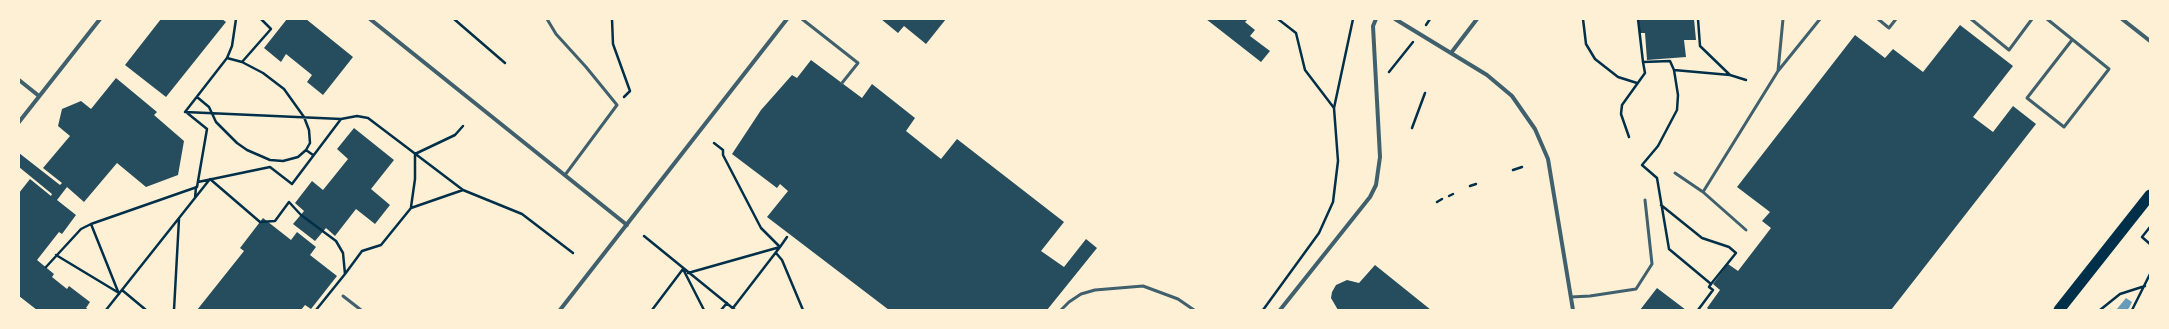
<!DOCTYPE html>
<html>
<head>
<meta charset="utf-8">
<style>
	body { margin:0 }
	#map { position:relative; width:2169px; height:329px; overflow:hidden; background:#fdf0d5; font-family:Lato,sans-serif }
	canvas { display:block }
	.frame { position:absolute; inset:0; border:20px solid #fdf0d5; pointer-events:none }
</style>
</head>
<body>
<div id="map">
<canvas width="2169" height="329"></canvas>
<div class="frame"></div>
</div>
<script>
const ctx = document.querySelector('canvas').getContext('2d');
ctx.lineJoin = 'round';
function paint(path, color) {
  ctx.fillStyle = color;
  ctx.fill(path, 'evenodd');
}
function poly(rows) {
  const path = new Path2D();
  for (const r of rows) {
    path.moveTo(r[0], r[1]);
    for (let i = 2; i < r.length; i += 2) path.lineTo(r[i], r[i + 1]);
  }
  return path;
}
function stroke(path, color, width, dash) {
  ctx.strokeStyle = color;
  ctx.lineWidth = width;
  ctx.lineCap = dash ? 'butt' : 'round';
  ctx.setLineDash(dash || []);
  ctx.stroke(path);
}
const water = poly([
	[2126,298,2132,302,2129,308,2127,310,2116,310]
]);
const building = poly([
	[161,19,222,19,226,22,166,97,125,65],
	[287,19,306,19,353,57,323,95,307,82,312,75,286,54,281,62,264,48],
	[881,19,946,19,926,44,904,26,898,33],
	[1206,19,1248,19,1245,22,1255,30,1250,36,1270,51,1261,62],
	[1638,19,1694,19,1696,40,1684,40,1686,57,1647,60,1645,33,1639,33],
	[1960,25,2013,66,1973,117,1993,132,2013,106,2036,124,1891,310,1709,310,1707,308,1720,290,1713,284,1728,264,1738,271,1771,228,1762,221,1770,212,1737,187,1855,35,1885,58,1893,49,1923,72],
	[811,60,862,98,872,84,915,118,906,131,941,159,957,139,1064,222,1041,251,1064,267,1086,239,1097,248,1047,310,889,310,767,217,788,191,780,184,777,188,732,154,761,110,792,75,797,78],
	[116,78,157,112,154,115,184,141,178,175,146,187,117,163,84,202,67,187,57,200,76,215,62,234,59,232,37,260,54,274,52,277,67,289,69,286,90,302,86,308,89,310,37,310,19,296,19,193,30,179,51,196,52,194,19,167,19,153,60,185,62,183,43,168,70,136,58,126,62,109,81,101,91,109],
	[354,128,394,160,371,189,390,205,375,224,356,209,335,236,326,228,315,241,293,224,304,211,295,203,312,181,323,190,348,159,337,149],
	[263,218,291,240,297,232,316,247,310,255,337,276,311,309,305,305,301,310,197,310,244,251,240,248],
	[1375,265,1431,310,1338,310,1331,298,1332,292,1336,285,1347,280,1359,283],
	[1657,288,1686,310,1640,310]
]);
const path = poly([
	[454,19,505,63],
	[612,19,613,44,630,91,624,97],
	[1583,19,1586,44,1595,59,1618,77,1637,83],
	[1638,19,1643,62],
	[1698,19,1700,46,1730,75,1746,80],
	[1426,25,1430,19],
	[227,58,232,46,236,19],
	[242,62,271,29,261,19],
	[1389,72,1413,42],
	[1334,108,1353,19],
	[185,112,227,58,242,62,263,73,284,89,304,117,309,130,310,143,306,150,298,157,283,161,270,160,247,150,237,143,216,122,209,107,197,97],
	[185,112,341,119,292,184,270,167,198,182],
	[1412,128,1425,93],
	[1629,137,1621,114,1622,105,1645,73,1643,62,1670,61,1674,70],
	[714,143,723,150,723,155,761,228,780,247,787,237],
	[306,150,313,155],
	[1513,170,1522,167],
	[1470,186,1476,184],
	[463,190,522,214,573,253],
	[1449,196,1453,194],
	[195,198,196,187],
	[1437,202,1442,199],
	[1661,205,1702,238,1729,247,1736,253,1711,284,1669,249,1657,178,1642,165,1658,146,1677,110,1678,95,1674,70,1730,75],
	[411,207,415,179,415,154,455,135,463,126],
	[2150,227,2142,237,2150,244],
	[644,236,735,310],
	[776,253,782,260,803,310],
	[56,255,119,293],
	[46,267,81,229,91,224],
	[688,273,780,247,733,308],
	[122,290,146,310],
	[119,294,91,224,197,187,207,129,186,112],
	[106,310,210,179,260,222,275,221,289,202,301,215,336,241,343,253,345,274,362,251,381,245,411,208,463,190,368,118,357,116,341,119],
	[174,310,179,219],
	[316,310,345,274],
	[652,310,683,269,704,310],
	[721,310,727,303],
	[1263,310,1319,233,1333,202,1338,161,1334,108,1305,70,1296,33,1278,19],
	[1698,310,1713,290,1709,287,1711,284],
	[2100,310,2120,294,2145,286],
	[2132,310,2150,274]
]);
const service = poly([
	[547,19,556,34,586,67,617,105,565,175],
	[802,19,858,63,842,83],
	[1878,19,1889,28,1896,19],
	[1971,19,2009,50,2032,19],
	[2047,19,2109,69,2064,127,2027,98,2072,40],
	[1778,71,1783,19],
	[1675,173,1703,192],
	[1746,230,1703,192,1778,71,1820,19],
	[343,296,361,310],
	[1571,297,1590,296,1636,289,1652,264,1645,200],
	[1061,310,1069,302,1081,294,1095,290,1143,286,1178,299,1194,310]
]);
const minor = poly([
	[370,19,627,225],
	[1395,19,1487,75,1512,96,1535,129,1548,159,1573,310],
	[2122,19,2150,41],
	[1451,53,1477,19],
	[19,80,39,96],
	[19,122,100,19],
	[560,310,787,19],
	[1280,310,1370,197,1376,185,1380,157,1373,26,1376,19]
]);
const trunk = poly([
	[2059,310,2150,195]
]);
paint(water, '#669bbc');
paint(building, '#264d5e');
stroke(path, '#003049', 2.5);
stroke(service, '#3f606c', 3);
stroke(minor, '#3f606c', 4);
stroke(trunk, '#003049', 11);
</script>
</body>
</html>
